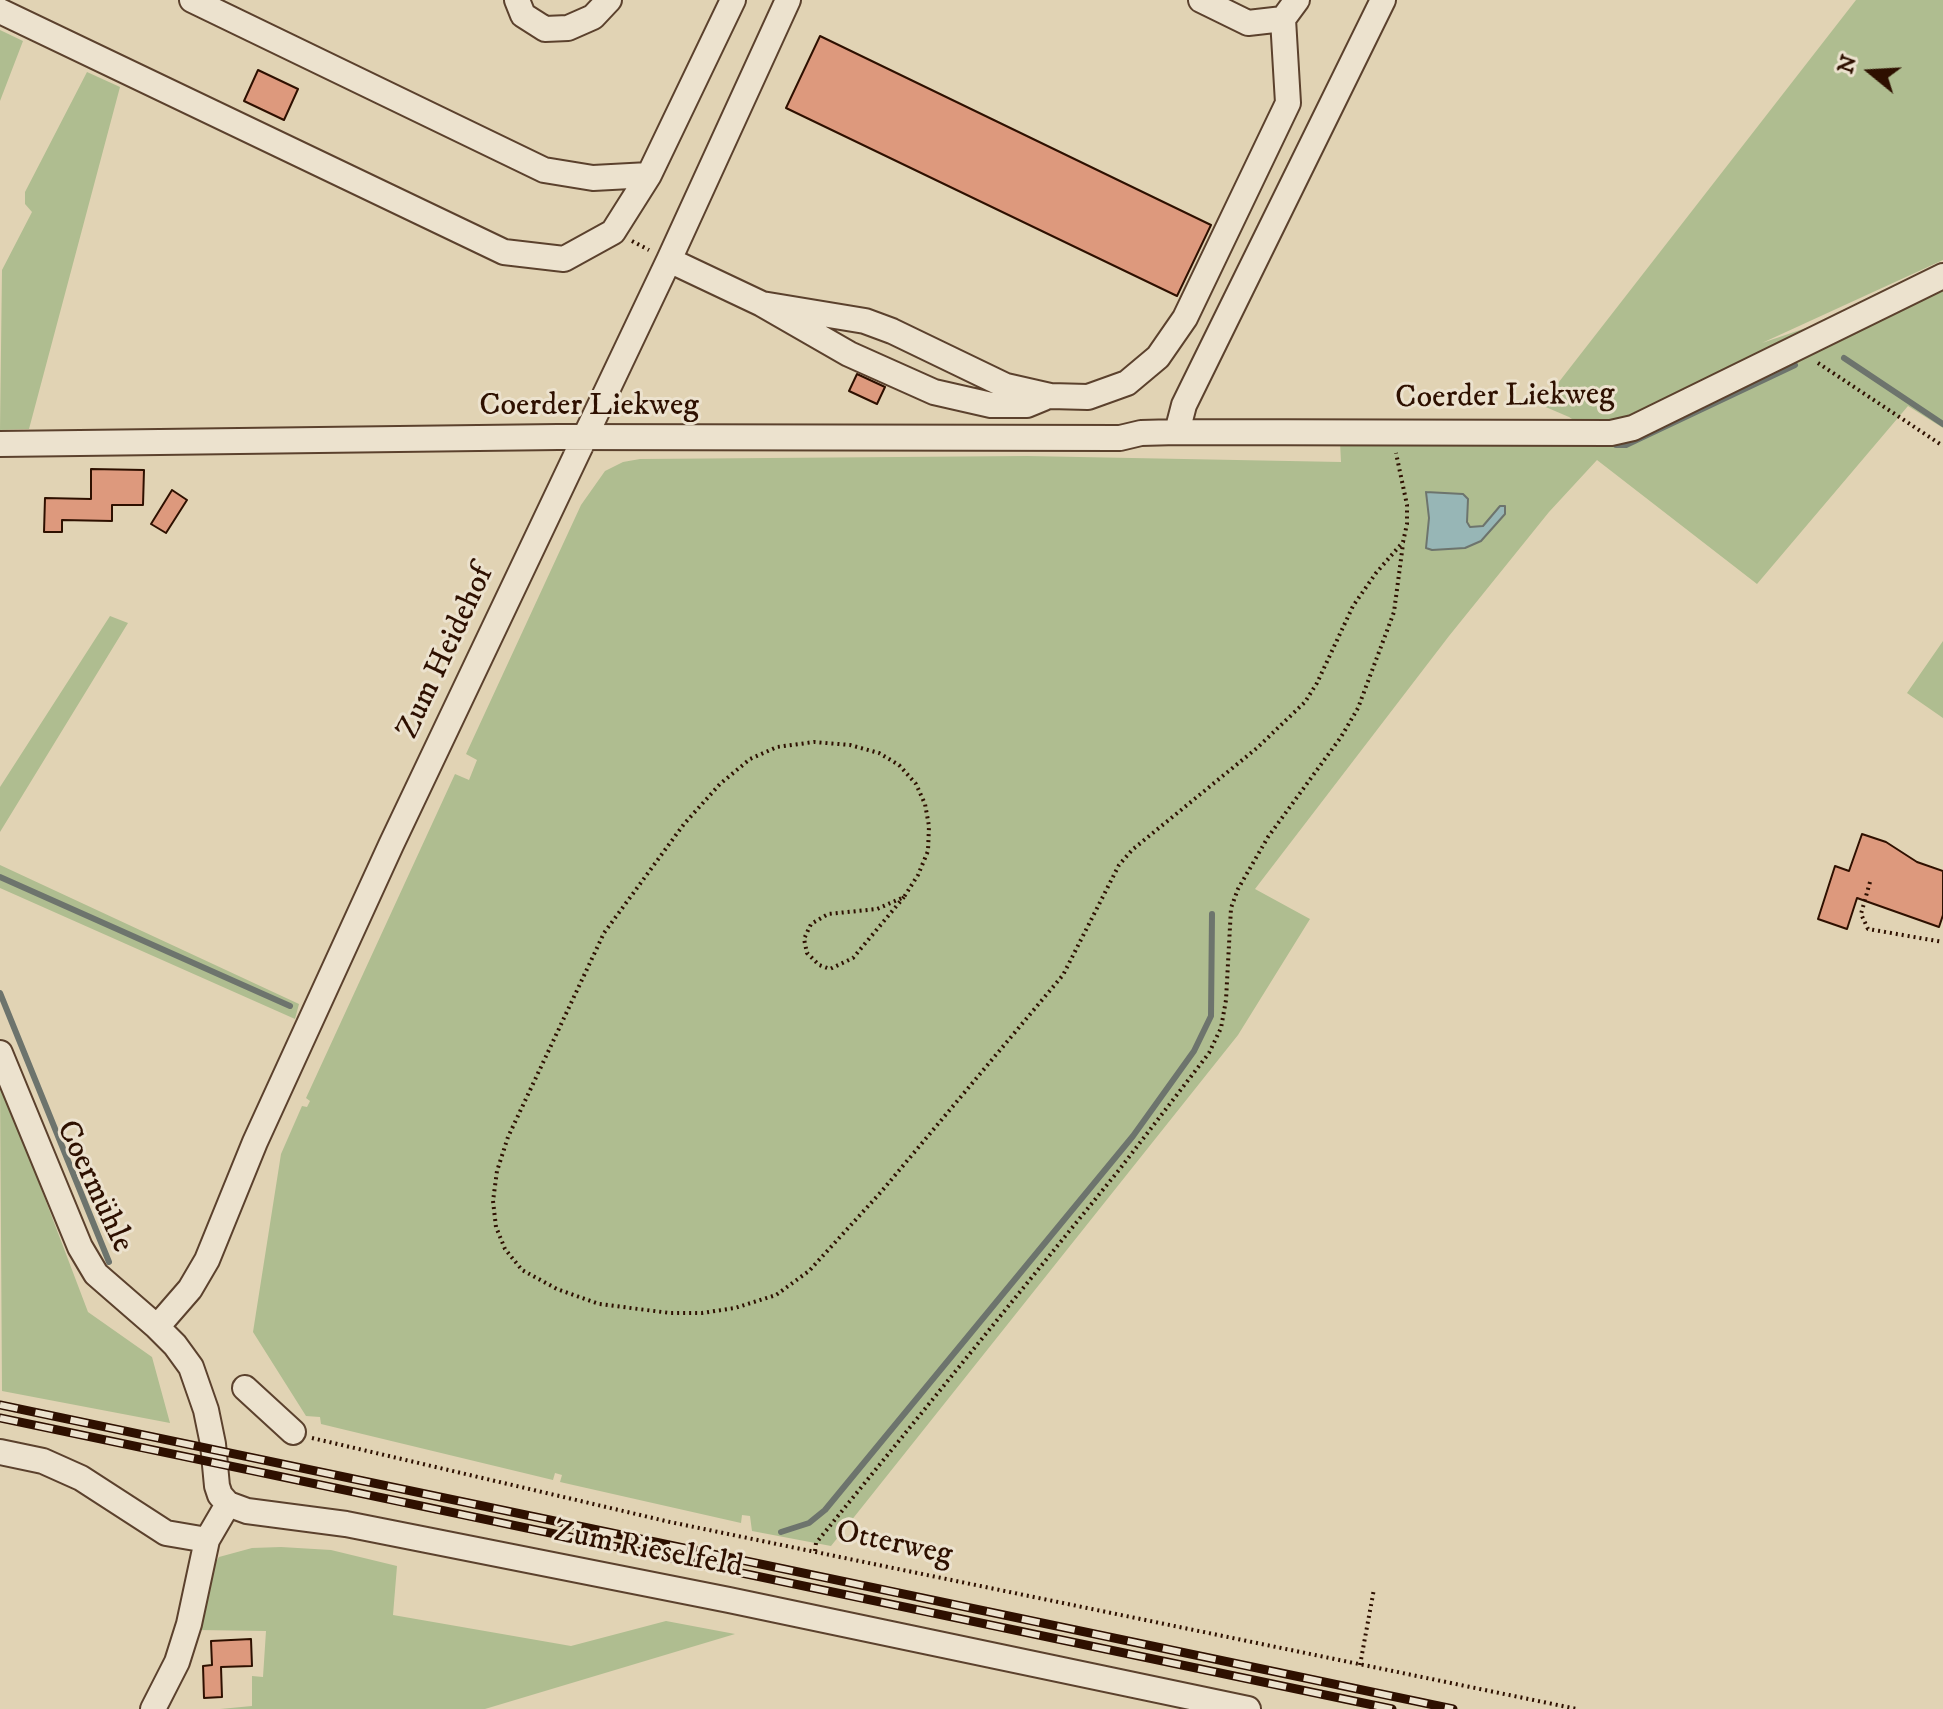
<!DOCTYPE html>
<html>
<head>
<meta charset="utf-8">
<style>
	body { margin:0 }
	#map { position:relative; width:1943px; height:1709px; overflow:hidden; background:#e1d3b4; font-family:"IM FELL DW Pica",serif }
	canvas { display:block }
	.north { position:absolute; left:1831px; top:32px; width:80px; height:80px; -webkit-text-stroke:6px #ece2ce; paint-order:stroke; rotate:288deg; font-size:22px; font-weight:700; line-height:32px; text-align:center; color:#2e1000 }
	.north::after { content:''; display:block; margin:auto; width:28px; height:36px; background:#2e1000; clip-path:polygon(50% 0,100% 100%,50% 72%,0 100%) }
</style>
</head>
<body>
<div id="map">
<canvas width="1943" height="1709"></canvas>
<div class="north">N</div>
</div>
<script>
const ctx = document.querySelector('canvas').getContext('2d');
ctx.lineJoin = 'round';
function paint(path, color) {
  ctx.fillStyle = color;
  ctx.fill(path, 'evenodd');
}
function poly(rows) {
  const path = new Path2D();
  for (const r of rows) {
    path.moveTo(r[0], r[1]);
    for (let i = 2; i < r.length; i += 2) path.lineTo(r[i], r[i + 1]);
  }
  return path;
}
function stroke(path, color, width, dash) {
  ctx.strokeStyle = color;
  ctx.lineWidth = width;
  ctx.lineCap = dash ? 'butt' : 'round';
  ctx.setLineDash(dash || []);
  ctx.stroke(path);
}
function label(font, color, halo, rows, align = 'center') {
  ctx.font = font + ' "IM FELL DW Pica",serif';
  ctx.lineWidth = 6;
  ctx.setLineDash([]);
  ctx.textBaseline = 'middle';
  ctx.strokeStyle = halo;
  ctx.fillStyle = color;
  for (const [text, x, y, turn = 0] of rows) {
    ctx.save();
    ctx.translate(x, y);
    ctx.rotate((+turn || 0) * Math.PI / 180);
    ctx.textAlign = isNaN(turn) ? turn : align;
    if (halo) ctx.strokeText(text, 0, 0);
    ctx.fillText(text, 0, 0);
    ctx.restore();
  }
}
const green = poly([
	[1856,0,1943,0,1943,260,1762,343,1943,281,1943,428,1908,406,1757,584,1597,460,1549,512,1449,636,1255,889,1310,919,1238,1035,831,1546,752,1531,750,1516,742,1515,741,1523,560,1482,562,1475,555,1473,553,1480,321,1424,320,1417,306,1416,253,1332,281,1154,302,1106,307,1107,310,1101,306,1098,455,774,469,780,477,760,466,754,581,505,605,471,623,462,640,459,1027,456,1341,462,1340,442,1601,447,1603,439,1569,417,1541,405],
	[1468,500,1467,522,1470,527,1476,529,1483,526,1500,506,1481,541,1465,548,1432,550,1426,548,1429,518],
	[0,30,23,41,0,101],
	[87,72,120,87,29,429,0,430,2,270,32,212,25,204,25,192],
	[110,616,128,623,0,832,0,787],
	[1943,641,1943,718,1907,693],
	[0,865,299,1004,295,1019,0,888],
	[0,1080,88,1312,152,1357,170,1423,2,1391],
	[281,1547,331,1550,397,1566,393,1615,571,1646,666,1621,735,1634,485,1709,220,1709,252,1706,252,1676,263,1677,266,1631,198,1630,206,1578,219,1557,252,1548]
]);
const water = poly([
	[1426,492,1463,494,1468,499,1467,522,1470,527,1483,526,1500,506,1505,506,1505,514,1481,541,1465,548,1432,550,1426,548,1429,518,1426,492]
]);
const stream = poly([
	[1844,358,1943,424],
	[1616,445,1626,445,1795,365],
	[0,877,290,1006],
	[0,993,109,1262],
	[781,1532,809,1523,825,1510,1133,1136,1194,1051,1211,1016,1212,914]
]);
const building = poly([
	[820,36,1211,225,1177,296,786,108,820,36],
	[258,70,298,89,284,120,244,101,258,70],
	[857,374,885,387,877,404,849,391,857,374],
	[91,469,144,470,143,505,112,505,112,521,62,520,62,532,44,532,45,498,91,499,91,469],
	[172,490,187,500,166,533,151,524,172,490],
	[1862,834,1886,842,1917,862,1943,871,1943,915,1939,927,1857,898,1847,929,1818,919,1835,866,1849,871,1862,834],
	[251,1639,252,1666,221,1667,222,1697,204,1698,203,1666,212,1665,211,1641,251,1639]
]);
const path = poly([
	[632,241,649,250],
	[1818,363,1943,446],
	[1870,882,1861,914,1868,929,1943,942],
	[904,897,853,958,830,969,819,965,807,953,804,939,811,924,828,914,877,909,904,897,918,875,928,851,929,826,925,804,916,784,899,765,879,753,850,745,814,742,777,747,750,759,720,784,684,824,604,933,508,1137,497,1171,493,1201,496,1227,505,1249,522,1270,557,1289,599,1304,670,1313,702,1313,735,1308,776,1295,809,1271,881,1192,1063,975,1119,865,1132,850,1257,748,1305,702,1317,683,1353,606,1376,573,1403,542,1407,524,1407,505,1396,453],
	[312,1438,670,1522,1577,1709],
	[815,1551,816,1543,1119,1170,1209,1053,1221,1028,1226,1000,1231,908,1238,889,1268,837,1341,737,1358,708,1394,612,1403,544],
	[1360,1665,1374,1589]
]);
const minor = poly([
	[192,0,544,170,593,178,649,175],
	[517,0,523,15,545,29,568,28,593,17,609,0],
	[1201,0,1248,23,1283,19,1297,0],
	[0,11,504,252,564,259,613,232,649,175,733,0],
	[669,260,762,304,849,354,934,392,991,405,1027,405,1044,398],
	[762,304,865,321,892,331,1006,386,1050,396,1088,397,1127,383,1158,357,1185,318,1288,103,1283,19],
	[1177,432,1184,405,1383,0],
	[0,444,558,437,1120,438,1141,433,1177,432,1611,433,1633,428,1943,276],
	[0,1053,80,1247,96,1274,157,1327,175,1345,191,1367,206,1410,213,1444,217,1486,220,1495,228,1504,247,1511,346,1524,729,1600,1248,1709],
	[157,1327,190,1289,207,1260,255,1142,391,845,669,260,788,0],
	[245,1388,293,1432],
	[0,1452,43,1461,81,1478,166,1533,207,1540],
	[153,1709,177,1662,189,1624,207,1540,228,1504]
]);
const rail = poly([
	[0,1405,1453,1709],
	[0,1418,1392,1709]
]);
const streetNames = [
	["Coerder Liekweg",1505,398,-1],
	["Coerder Liekweg",589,407],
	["Zum Heidehof",447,653,-65],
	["Coermühle",93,1187,65],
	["Otterweg",894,1545,12],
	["Zum Rieselfeld",648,1551,11]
];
paint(green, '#afbd90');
paint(water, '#97b6b6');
stroke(water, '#6d746d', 2);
stroke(stream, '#6d746d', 6);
paint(building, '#dd997d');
stroke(building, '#2e1000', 2);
stroke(minor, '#5b412d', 28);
stroke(path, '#2e1000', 4, [2, 4]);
stroke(minor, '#ece2ce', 24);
stroke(rail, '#2e1000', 9);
stroke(rail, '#ece2ce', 6, [18]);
label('32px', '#2e1000', '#ece2ce', streetNames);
</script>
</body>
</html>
